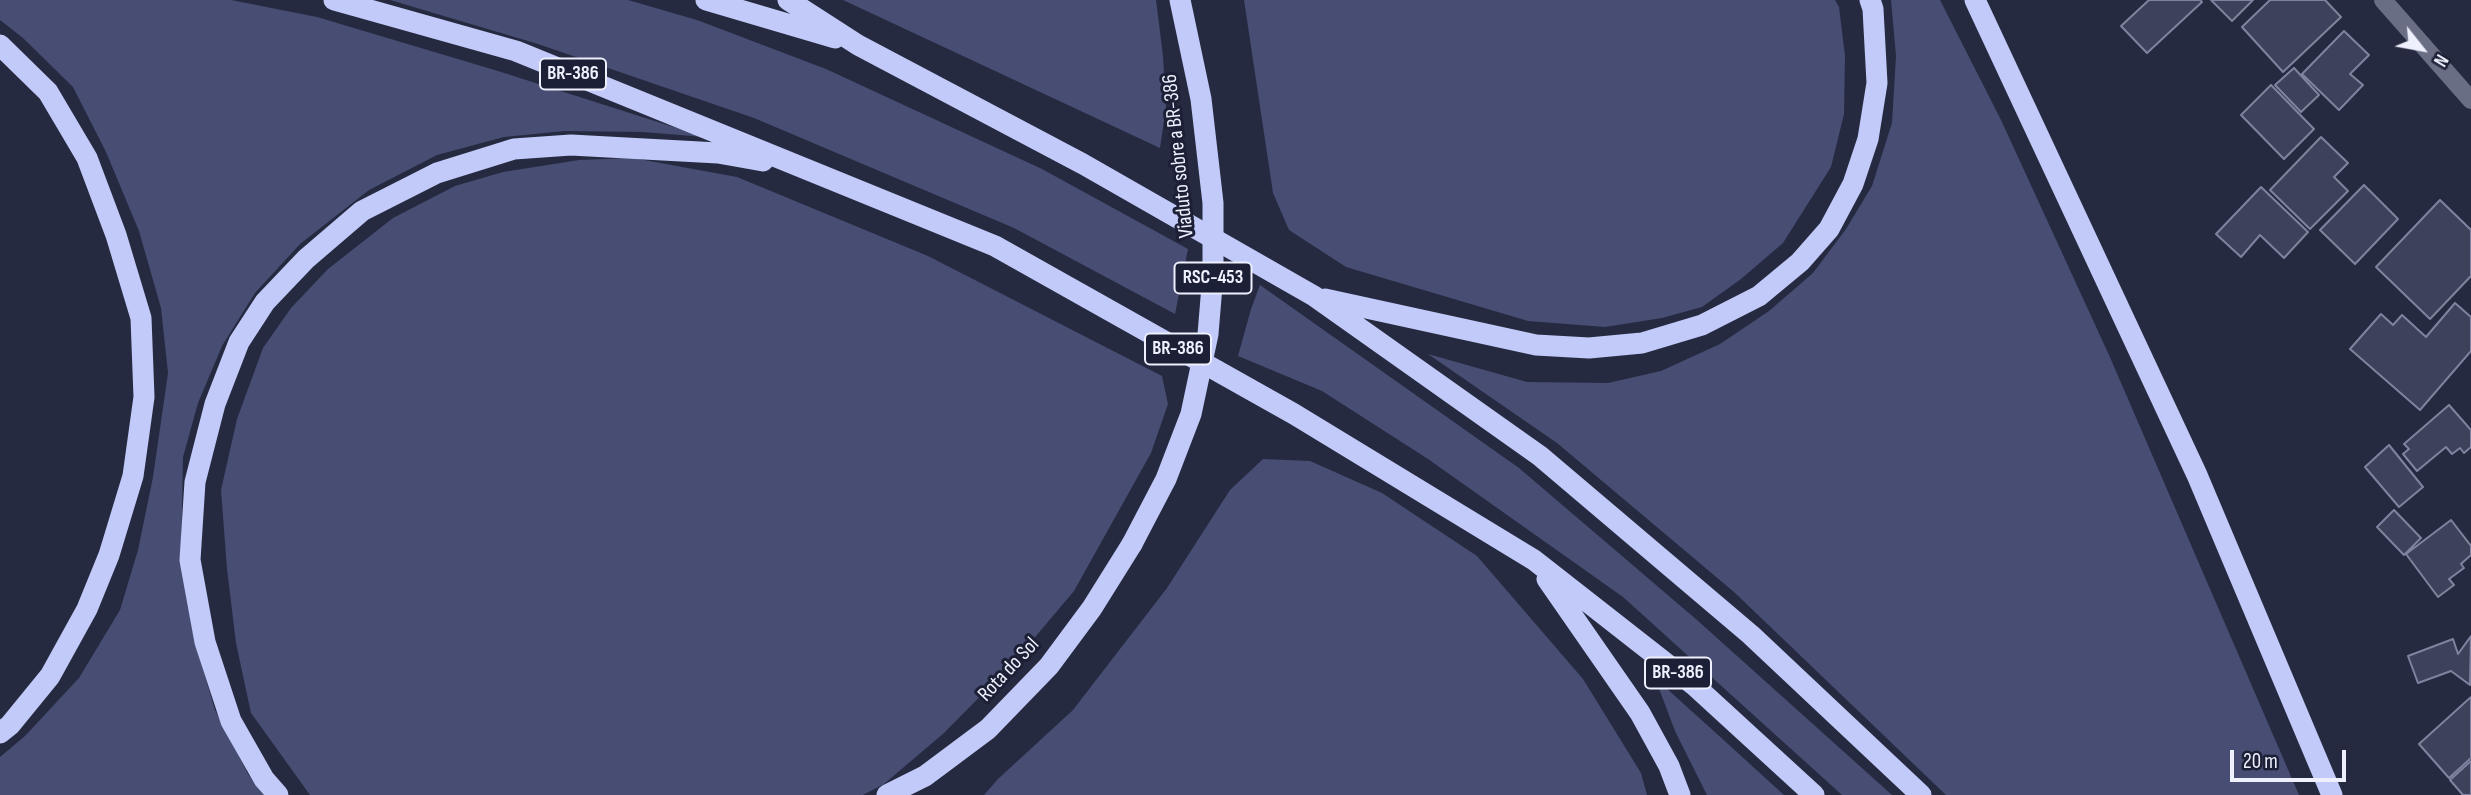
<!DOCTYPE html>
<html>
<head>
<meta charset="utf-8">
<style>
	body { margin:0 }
	#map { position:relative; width:2471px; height:795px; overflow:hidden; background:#262a40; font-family:"Sofia Sans Condensed",sans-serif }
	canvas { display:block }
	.north { position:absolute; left:2387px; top:14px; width:70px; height:70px; -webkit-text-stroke:5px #1c2036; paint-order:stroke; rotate:121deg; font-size:19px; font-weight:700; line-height:28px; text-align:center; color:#eef0fd }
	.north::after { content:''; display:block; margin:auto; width:24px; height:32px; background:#eef0fd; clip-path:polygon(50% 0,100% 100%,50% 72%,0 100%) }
	.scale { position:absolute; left:2230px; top:750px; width:116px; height:32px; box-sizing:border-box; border:4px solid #eef0fd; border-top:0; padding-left:9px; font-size:21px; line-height:24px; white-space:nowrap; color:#eef0fd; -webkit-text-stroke:5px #1c2036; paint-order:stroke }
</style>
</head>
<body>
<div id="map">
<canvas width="2471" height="795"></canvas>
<div class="north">N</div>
<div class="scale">20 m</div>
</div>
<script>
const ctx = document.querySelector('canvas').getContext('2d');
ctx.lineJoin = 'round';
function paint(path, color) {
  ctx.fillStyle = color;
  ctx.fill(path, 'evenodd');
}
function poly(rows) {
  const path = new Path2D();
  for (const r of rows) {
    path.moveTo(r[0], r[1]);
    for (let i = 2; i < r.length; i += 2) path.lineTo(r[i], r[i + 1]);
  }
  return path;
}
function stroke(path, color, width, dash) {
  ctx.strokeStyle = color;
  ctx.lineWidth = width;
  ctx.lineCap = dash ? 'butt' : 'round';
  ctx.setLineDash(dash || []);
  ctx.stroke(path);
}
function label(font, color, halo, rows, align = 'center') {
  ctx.font = font + ' "Sofia Sans Condensed",sans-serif';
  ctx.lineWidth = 6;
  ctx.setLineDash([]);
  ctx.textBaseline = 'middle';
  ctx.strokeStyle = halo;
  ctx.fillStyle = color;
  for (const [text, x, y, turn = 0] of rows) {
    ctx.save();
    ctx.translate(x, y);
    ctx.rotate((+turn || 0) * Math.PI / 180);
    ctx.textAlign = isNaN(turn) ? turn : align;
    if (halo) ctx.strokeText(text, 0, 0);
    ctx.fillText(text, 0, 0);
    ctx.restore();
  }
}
const green = poly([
	[0,0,231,0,317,17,498,71,705,137,642,132,565,131,504,137,437,155,369,190,300,244,255,293,222,346,198,403,183,457,181,564,194,639,215,710,248,774,264,795,0,795,0,757,25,736,79,678,120,610,138,550,153,477,168,373,161,308,139,231,106,152,73,87,23,38,0,20],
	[390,0,628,0,697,20,826,69,1042,169,1188,249,1175,314,1014,228,754,118,538,44],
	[843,0,1156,0,1163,56,1166,107,1160,148],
	[1244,0,1835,0,1839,7,1845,56,1844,114,1831,167,1783,243,1741,279,1702,307,1662,318,1605,327,1528,321,1346,267,1289,230,1273,193],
	[1891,0,1940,0,2001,120,2109,355,2299,795,1946,795,1734,592,1557,443,1428,354,1527,382,1608,383,1661,371,1720,344,1769,311,1813,273,1846,229,1872,186,1892,123,1896,56],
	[633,158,737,177,928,256,1162,376,1168,404,1151,453,1074,591,1014,662,944,733,884,784,863,795,310,795,251,713,236,643,227,569,221,490,237,419,263,348,291,308,328,269,393,218,455,186,503,172,579,160],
	[1260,285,1519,468,1697,620,1892,795,1842,795,1623,597,1428,459,1322,391,1238,356,1251,309],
	[1263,459,1310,461,1382,493,1477,556,1583,679,1641,773,1647,795,984,795,998,779,1073,710,1167,588,1230,490],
	[1655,678,1717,734,1784,795,1707,795,1675,731]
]);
const building = poly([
	[2149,0,2200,0,2202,2,2147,53,2121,26,2149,0],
	[2211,0,2253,0,2232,21,2211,0],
	[2270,0,2325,0,2341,17,2283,72,2242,27,2270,0],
	[2344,31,2369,55,2350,74,2363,85,2339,110,2302,74,2344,31],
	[2294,68,2319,95,2301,112,2275,85,2294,68],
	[2271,85,2314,129,2284,159,2241,115,2271,85],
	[2321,137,2348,163,2334,177,2348,191,2310,229,2270,190,2321,137],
	[2364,185,2398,219,2355,264,2320,230,2364,185],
	[2261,187,2308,232,2284,258,2260,235,2241,257,2216,234,2261,187],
	[2440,200,2471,230,2471,276,2430,319,2376,267,2440,200],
	[2455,303,2471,317,2471,351,2420,410,2350,349,2381,314,2393,325,2402,315,2426,337,2455,303],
	[2449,405,2471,430,2471,447,2464,453,2460,448,2452,454,2446,447,2417,471,2403,454,2409,449,2404,444,2449,405],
	[2389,445,2423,487,2399,507,2365,467,2389,445],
	[2394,510,2421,538,2404,555,2377,527,2394,510],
	[2451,520,2471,546,2471,555,2461,564,2464,568,2449,579,2454,585,2438,597,2406,554,2451,520],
	[2471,636,2470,685,2451,671,2418,683,2408,656,2453,639,2458,654,2471,636],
	[2471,697,2471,758,2449,778,2419,744,2471,697],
	[2471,761,2471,795,2463,795,2450,780,2471,761]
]);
const minor = poly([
	[2383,0,2471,100]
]);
const highway = poly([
	[334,0,516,51,995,246,1294,414,1534,560,1695,686,1814,795],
	[706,0,835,38],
	[788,0,858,45,1083,164,1314,296,1540,456,1751,635,1921,795],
	[1975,0,2197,475,2332,795],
	[0,45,48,92,87,158,116,235,141,318,144,397,133,476,109,555,87,609,50,676,10,725,0,733],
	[1325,299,1536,345,1589,348,1642,343,1702,325,1759,296,1800,262,1829,229,1853,184,1868,139,1877,83,1873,9,1870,0],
	[1547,579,1640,713,1669,766,1680,795],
	[278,795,264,779,231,721,205,642,190,560,195,482,215,404,239,342,265,302,306,259,362,211,437,173,514,149,571,145,718,153,763,161],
	[887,795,925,776,988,729,1049,666,1092,608,1132,544]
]);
const highwayBridge = poly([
	[1132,544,1166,479,1191,414,1208,334,1213,274,1213,203,1201,99,1180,0]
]);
const shields = [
	[573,74,66],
	[1213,278,77],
	[1178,349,66],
	[1678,673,66]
];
const shieldNames = [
	["BR-386",573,74],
	["RSC-453",1213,278],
	["BR-386",1178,349],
	["BR-386",1678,673]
];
const streetNames = [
	["Viaduto sobre a BR-386",1179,156,-96],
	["Rota do Sol",1009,670,-47]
];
paint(green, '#474d73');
paint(building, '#3d4159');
stroke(building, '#7e849f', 2);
stroke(minor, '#696e85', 18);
stroke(highway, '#c1caf8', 21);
stroke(highwayBridge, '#c1caf8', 21);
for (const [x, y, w] of shields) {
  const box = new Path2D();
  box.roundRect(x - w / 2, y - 15.5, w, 31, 5);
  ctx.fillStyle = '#1c2036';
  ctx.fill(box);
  stroke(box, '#eef0fd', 2);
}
label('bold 19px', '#eef0fd', null, shieldNames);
label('21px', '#eef0fd', '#1c2036', streetNames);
</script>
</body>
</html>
